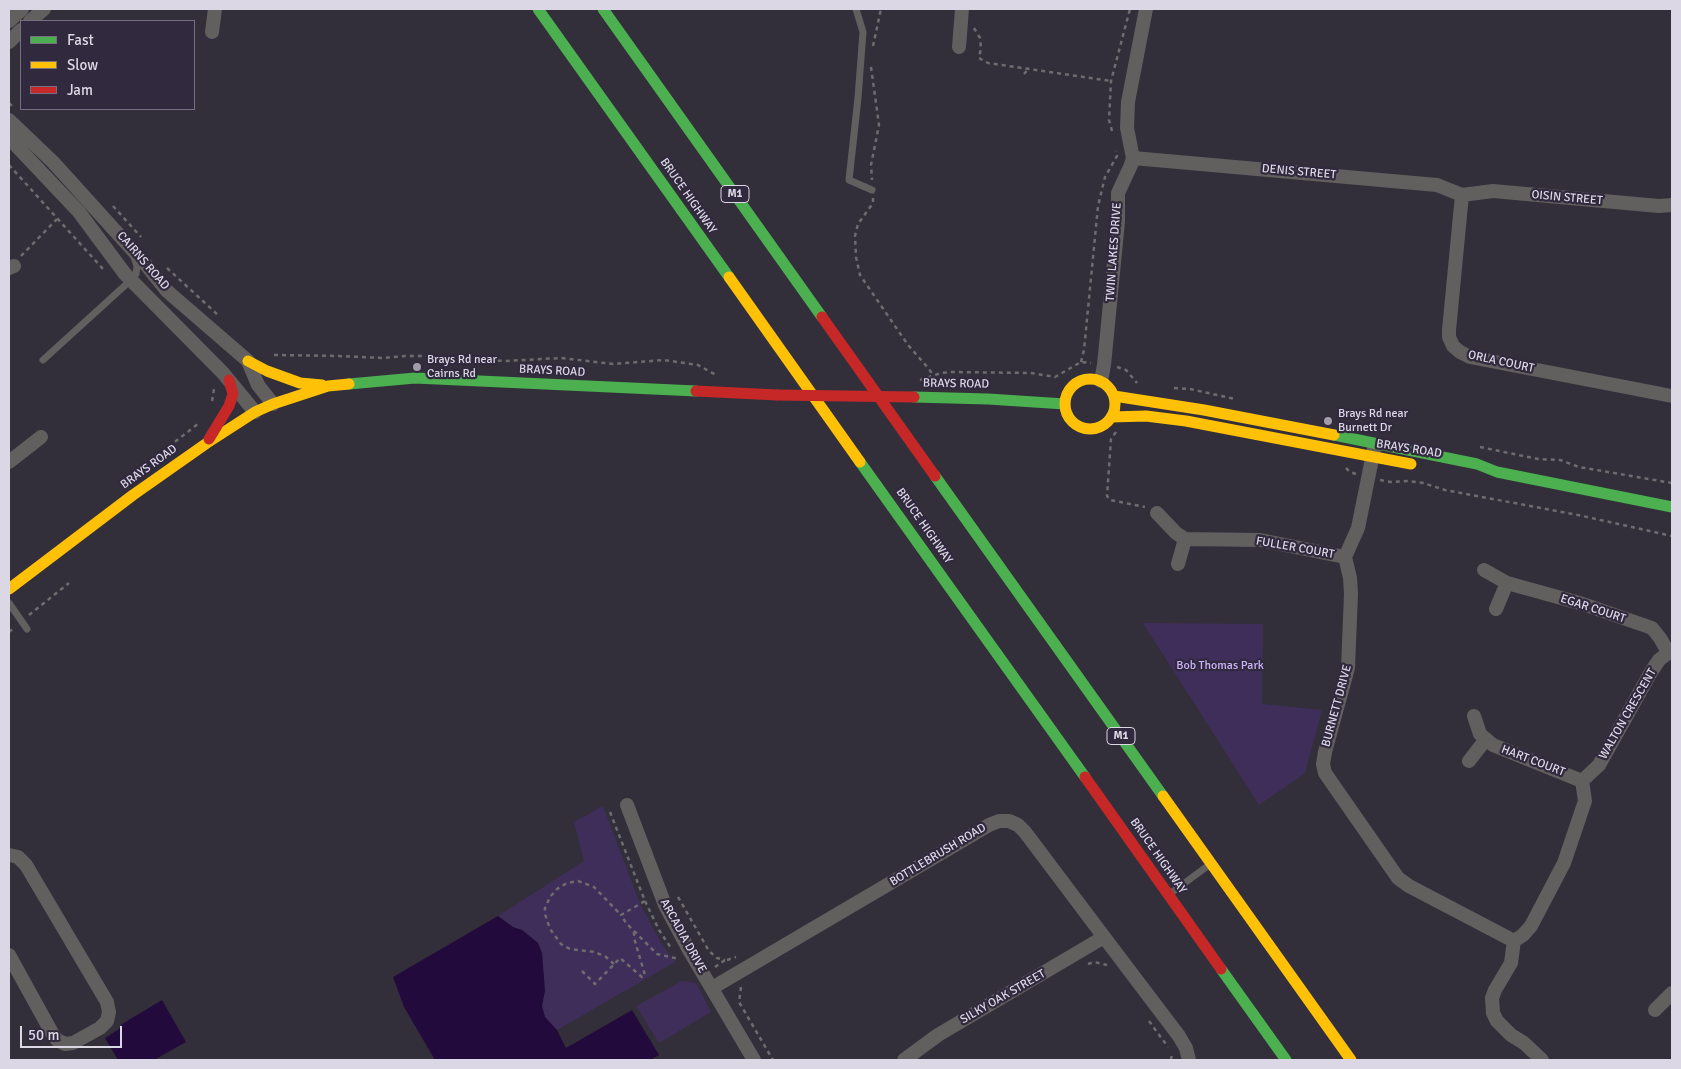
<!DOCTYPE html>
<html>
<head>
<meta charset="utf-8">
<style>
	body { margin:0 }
	#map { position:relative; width:1681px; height:1069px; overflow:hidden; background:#322f3a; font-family:Signika,sans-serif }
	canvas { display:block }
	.frame { position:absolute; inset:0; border:10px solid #dbd7e4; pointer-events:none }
	.legend { position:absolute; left:20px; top:20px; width:175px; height:90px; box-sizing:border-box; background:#312a3f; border:1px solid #756f81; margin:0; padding:6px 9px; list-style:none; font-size:15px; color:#dbd7e4 }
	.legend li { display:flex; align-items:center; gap:10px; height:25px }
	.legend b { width:25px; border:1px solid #756f81 }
	.scale { position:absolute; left:20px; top:1026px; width:102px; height:22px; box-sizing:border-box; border:2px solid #dbd7e4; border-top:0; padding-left:6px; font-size:15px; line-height:18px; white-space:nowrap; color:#dbd7e4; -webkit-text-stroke:4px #312a3f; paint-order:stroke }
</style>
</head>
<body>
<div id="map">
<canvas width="1681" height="1069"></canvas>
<div class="frame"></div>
<ul class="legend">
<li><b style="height:6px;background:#4caf50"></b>Fast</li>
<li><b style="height:6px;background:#ffc107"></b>Slow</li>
<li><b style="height:6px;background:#c62828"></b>Jam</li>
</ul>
<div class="scale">50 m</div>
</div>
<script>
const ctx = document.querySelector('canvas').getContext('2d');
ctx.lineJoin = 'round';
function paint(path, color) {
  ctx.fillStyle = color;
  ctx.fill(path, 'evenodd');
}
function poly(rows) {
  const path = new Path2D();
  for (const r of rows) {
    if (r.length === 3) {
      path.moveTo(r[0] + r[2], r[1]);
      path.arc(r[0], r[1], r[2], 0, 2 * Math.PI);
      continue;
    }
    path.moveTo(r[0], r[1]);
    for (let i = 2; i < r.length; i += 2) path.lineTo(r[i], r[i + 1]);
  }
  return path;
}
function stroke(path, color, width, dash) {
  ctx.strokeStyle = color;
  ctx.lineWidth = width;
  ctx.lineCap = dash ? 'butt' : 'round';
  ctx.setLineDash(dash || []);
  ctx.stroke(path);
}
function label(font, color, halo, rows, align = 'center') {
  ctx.font = font + ' Signika,sans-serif';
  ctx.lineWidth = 4.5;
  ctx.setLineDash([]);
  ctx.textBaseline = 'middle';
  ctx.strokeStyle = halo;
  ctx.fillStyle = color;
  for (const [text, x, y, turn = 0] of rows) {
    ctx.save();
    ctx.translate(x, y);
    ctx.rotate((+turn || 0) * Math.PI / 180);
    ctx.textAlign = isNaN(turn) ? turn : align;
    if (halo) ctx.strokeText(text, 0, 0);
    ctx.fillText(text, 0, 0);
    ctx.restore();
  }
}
const green = poly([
	[1143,623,1263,624,1262,704,1322,710,1305,773,1259,805],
	[603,806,641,906,662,944,675,962,557,1030,545,1017,542,1006,545,991,542,953,538,943,522,930,513,927,498,916,584,861,574,822],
	[682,981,696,983,711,1012,659,1043,636,1006]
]);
const water = poly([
	[498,916,513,927,522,930,538,943,542,953,545,991,542,1006,545,1017,557,1030,566,1048,632,1010,659,1055,650,1060,435,1060,404,1007,393,977],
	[162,1000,186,1042,154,1060,118,1060,105,1038,119,1029,122,1024]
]);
const path = poly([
	[974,28,980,38,981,48,979,58,988,63,1111,81],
	[873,46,881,9],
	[871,67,879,125,871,165,872,180],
	[1024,74,1029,68],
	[9,103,13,107],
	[1112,131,1109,120,1111,81,1130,9],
	[9,165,103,269],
	[873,198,873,203,858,224,855,236,856,257,860,275,908,345,929,369,931,372,931,377],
	[113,206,141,237],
	[21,256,57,219],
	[167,268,218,315],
	[274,355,339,356,383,358,405,356,432,356,505,361,561,358,613,364,664,360,698,365,716,375],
	[1081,362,1084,350,1098,206,1105,177,1117,156,1116,151],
	[1117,367,1126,370,1137,383],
	[920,380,941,373,952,372,1031,373,1055,377,1081,362,1091,363],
	[1174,388,1190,389,1235,399],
	[212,401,214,389],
	[1116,432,1111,439,1107,496,1110,500,1145,507],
	[1480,447,1538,459,1560,460,1579,467,1672,483],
	[1346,468,1350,472,1356,474],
	[137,471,198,424],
	[1380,480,1391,482,1408,481,1423,483,1445,490,1578,515,1672,536],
	[29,615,69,583],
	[9,632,14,628],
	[610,812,645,901,621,915,626,923,657,954,679,959],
	[678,897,709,951,717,958,725,960],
	[645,901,659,930,671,948],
	[727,960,736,957],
	[614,964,606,957,595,952,570,949,561,944,550,929,545,914,545,908,550,897,557,889,567,883,578,881,594,887,621,915],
	[1088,964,1094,962,1107,965],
	[715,967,725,960],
	[582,971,595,984,620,958,642,977,645,975,634,938,634,931],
	[741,987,739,1002,773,1060],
	[1149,1021,1168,1047],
	[1171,1060,1172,1053]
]);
const lane = poly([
	[856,9,863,32,858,98,849,180,872,190],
	[43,360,131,280,136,274,137,266,134,257],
	[9,603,27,629],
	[1171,893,1209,865]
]);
const street = poly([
	[9,21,22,9],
	[30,21,44,9],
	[212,32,215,9],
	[9,42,21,30],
	[959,47,962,9],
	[9,120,53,162,147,266,167,291,248,361,258,385,273,404],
	[9,138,79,212,125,274,223,373,255,412],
	[1133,158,1437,185,1462,195,1493,191,1659,206,1672,205],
	[1462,195,1449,330,1449,337,1453,346,1460,352,1470,357,1672,396],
	[9,268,14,266],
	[1101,381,1104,365,1118,221,1118,193,1131,165,1133,158,1127,128,1128,102,1146,9],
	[1374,449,1358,528,1345,557,1350,578,1351,594,1348,668,1325,752,1323,764,1325,773,1398,878,1409,886,1514,941],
	[9,462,41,437],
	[1157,513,1176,533,1185,539,1260,540,1345,557],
	[1178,564,1185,539],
	[1484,570,1507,583,1583,604,1652,628,1660,638,1668,652],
	[1496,609,1507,583],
	[1474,716,1480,734,1493,745,1582,781],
	[1469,761,1486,739],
	[627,805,665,905,689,950,754,1060],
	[9,855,18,857,26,865,107,1002,109,1012,107,1021,100,1028,73,1043,65,1044,57,1040,52,1033,9,955],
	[712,988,989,825,999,821,1009,821,1018,825,1025,832,1104,937,1179,1036,1186,1048,1189,1060],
	[1655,1010,1672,993],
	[904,1060,938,1035,1104,937],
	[1542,1060,1524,1043,1511,1035,1497,1021,1493,1013,1492,998,1495,990,1511,963,1514,941,1523,935,1531,926,1564,863,1585,801,1582,781,1599,765,1651,672,1659,660,1672,650]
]);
const fast = poly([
	[538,9,729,277],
	[603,9,822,317],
	[349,384,415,378,696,391],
	[914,397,988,399,1065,404],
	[1334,435,1477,464,1497,472,1672,507],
	[860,462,1085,777],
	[935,476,1163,796],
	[1221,969,1286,1060]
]);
const slow = poly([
	[729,277,860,462],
	[248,361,267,371,300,383,322,385],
	[1090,404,25],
	[1114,396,1204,410,1334,435],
	[1111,417,1146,416,1186,421,1411,464],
	[9,589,133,495,207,443,255,412,273,404,328,386,349,384],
	[1163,796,1351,1060]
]);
const jam = poly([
	[822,317,935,476],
	[696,391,777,395],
	[209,439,229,406,233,394,229,380],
	[1085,777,1221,969]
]);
const jamBridge = poly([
	[777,395,914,397]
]);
const markers = [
	[417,367,5,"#a09ca8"],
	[1328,421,5,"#a09ca8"]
];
const shields = [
	[735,194,28],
	[1121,736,28]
];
const shieldNames = [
	["M1",735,194],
	["M1",1121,736]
];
const streetNames = [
	["DENIS STREET",1299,172,5],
	["BRUCE HIGHWAY",688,196,55],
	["OISIN STREET",1567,198,5],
	["TWIN LAKES DRIVE",1114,252,-86],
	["CAIRNS ROAD",143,261,49],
	["ORLA COURT",1501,362,12],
	["BRAYS ROAD",552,371,3],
	["BRAYS ROAD",956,384,1],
	["BRAYS ROAD",1409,449,9],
	["BRAYS ROAD",149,467,-36],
	["BRUCE HIGHWAY",924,526,55],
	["FULLER COURT",1295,548,10],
	["EGAR COURT",1593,609,18],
	["BURNETT DRIVE",1337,706,-75],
	["WALTON CRESCENT",1628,714,-60],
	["HART COURT",1533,761,21],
	["BOTTLEBRUSH ROAD",938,855,-31],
	["BRUCE HIGHWAY",1158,856,55],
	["ARCADIA DRIVE",683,936,61],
	["SILKY OAK STREET",1003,997,-30]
];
const poiNames = [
	["Brays Rd near",427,360],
	["Cairns Rd",427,374],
	["Brays Rd near",1338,414],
	["Burnett Dr",1338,428]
];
const parkNames = [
	["Bob Thomas Park",1220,666]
];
paint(green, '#402e5a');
paint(water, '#230a3c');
stroke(path, '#6e6c6e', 2.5, [4, 4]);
stroke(lane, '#625f5f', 7);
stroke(street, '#625f5f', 14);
stroke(fast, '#4caf50', 11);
stroke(slow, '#ffc107', 11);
stroke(jam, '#c62828', 11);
stroke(jamBridge, '#c62828', 11);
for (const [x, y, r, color] of markers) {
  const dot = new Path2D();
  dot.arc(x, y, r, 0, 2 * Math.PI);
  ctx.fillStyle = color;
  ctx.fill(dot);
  stroke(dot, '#312a3f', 2);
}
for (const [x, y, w] of shields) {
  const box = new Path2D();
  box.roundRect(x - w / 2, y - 8.5, w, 17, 4);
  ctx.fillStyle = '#312a3f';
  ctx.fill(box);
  stroke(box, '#dbd7e4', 1);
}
label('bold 11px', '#dbd7e4', null, shieldNames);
label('12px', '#dbd7e4', '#312a3f', streetNames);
label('12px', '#dbd7e4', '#312a3f', poiNames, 'left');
label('12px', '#cdb3f9', '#312a3f', parkNames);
</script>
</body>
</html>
